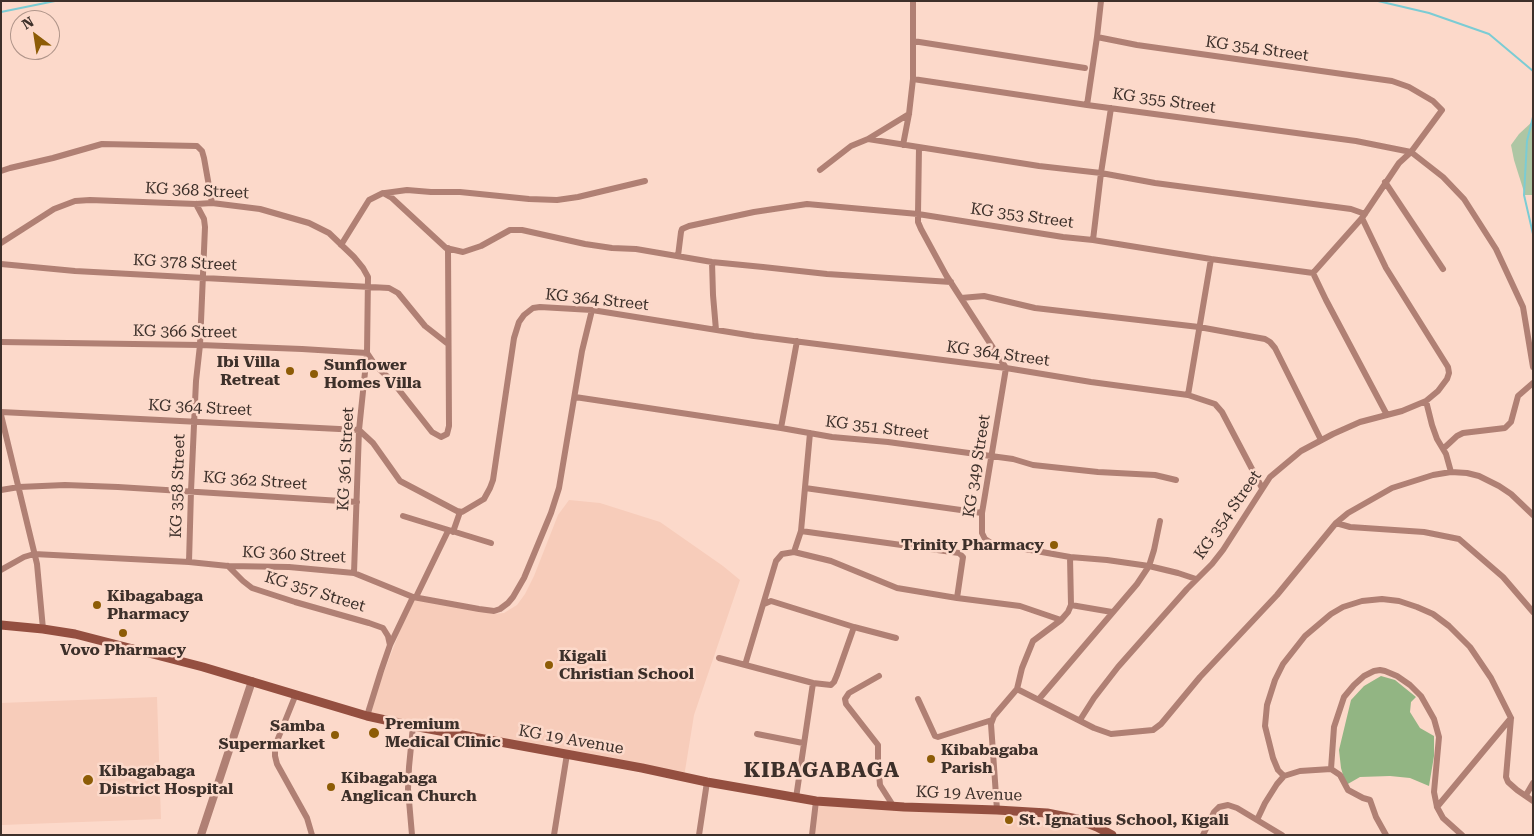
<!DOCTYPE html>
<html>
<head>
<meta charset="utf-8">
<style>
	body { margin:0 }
	#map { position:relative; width:1534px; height:836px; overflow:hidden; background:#fcd9ca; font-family:"Roboto Serif",serif }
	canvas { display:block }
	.frame { position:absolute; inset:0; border:2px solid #3d302a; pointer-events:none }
	.north { position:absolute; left:10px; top:10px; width:50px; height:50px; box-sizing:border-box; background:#fcd9ca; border:1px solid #b0958a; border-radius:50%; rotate:329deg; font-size:14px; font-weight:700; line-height:20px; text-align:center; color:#3d302a }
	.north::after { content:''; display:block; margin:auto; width:18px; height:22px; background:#8d5c06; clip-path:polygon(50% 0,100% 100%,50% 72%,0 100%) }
</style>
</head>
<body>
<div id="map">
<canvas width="1534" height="836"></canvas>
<div class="frame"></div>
<div class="north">N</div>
</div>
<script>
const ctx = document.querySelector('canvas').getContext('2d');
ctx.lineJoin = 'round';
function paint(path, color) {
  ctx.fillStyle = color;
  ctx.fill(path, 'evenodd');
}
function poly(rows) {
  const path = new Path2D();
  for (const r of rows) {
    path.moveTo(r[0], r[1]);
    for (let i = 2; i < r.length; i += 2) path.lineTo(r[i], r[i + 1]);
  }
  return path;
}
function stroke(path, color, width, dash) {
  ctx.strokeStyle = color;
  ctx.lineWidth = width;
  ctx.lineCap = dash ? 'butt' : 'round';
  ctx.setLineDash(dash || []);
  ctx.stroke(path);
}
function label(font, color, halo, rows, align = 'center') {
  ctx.font = font + ' "Roboto Serif",serif';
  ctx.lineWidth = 5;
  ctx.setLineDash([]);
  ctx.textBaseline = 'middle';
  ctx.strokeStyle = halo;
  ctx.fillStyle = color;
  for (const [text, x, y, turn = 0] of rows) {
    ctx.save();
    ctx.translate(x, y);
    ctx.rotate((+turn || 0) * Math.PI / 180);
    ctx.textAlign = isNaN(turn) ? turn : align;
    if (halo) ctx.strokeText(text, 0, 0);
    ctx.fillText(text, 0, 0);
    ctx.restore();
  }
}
const built = poly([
	[569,500,600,503,660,522,723,566,740,580,694,715,684,777,367,716,413,597,493,614,504,613,517,605,525,594,534,576,558,515],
	[157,697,161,819,2,825,1,703],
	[816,801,1047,813,1110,835,812,835]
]);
const green = poly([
	[1533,121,1533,195,1525,195,1514,160,1511,145,1519,134]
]);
const forest = poly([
	[1381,676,1395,680,1416,697,1411,702,1410,712,1420,728,1434,736,1434,756,1429,786,1410,778,1390,776,1360,777,1346,785,1341,768,1339,750,1351,700,1364,686]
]);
const stream = poly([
	[1378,1,1429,13,1489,34,1533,71],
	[1,12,55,1],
	[1533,117,1527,141,1524,195,1533,234]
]);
const minor = poly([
	[913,41,1085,68],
	[913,79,1087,105,1356,141,1411,152,1443,177,1464,199,1496,249,1523,307,1533,367],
	[1087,105,1097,37],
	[868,139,1039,166,1101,173,1155,183,1351,209,1365,214],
	[903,145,909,114,913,79,913,1],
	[919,147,918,214,918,222,921,229,946,275,1006,368,982,513,982,533,985,539,991,543,1070,557],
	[820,170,851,146,868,139,909,114],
	[1,171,10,168,53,158,102,144,197,146,202,151,204,158,212,203],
	[1385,182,1443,269],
	[385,193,407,190,431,192,460,192,529,199,557,200,578,197,645,181],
	[1093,240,1101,173,1111,108],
	[1,243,54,209,75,201,90,200,196,204,212,203,260,209,309,223,329,233,354,257,363,268,368,277,367,353,359,430,354,573],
	[341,245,369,200,383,193,392,198,446,248,463,252,481,246,510,230,522,230,585,244,612,248,636,249,712,262,763,267,827,274,951,282],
	[678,256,681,232,682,229,689,226,754,212,807,204,918,214,1063,237,1093,240,1211,259,1313,273,1362,218,1399,163,1411,152,1442,110,1433,101,1409,87,1392,81,1137,45,1097,37,1101,1],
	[712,262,713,295,716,330],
	[1,264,75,271,389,288,398,293,425,326,448,344],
	[1313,273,1326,300,1387,415],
	[961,298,984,296,1035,308,1199,327,1265,339,1270,342,1275,348,1321,440],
	[1,342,200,345,302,349,367,353,375,365,392,381,432,432,441,437,447,434,449,426,448,248],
	[1188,395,1211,259],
	[575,397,781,428,832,437,888,442,1013,459,1033,465,1098,472,1155,475,1176,480],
	[1426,401,1432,425,1437,439,1446,454,1451,472],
	[1,412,359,430,373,443,400,481,457,511,462,512,484,499,490,488,493,480,514,338,519,322,524,315,533,308,540,307,592,310,754,336,1006,368,1091,382,1188,395,1215,404,1222,412,1262,488],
	[1,415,37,564,43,629],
	[781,428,797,341],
	[1443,449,1457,436,1463,433,1505,428,1511,422,1518,396,1533,383],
	[805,488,982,513],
	[1,490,19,487,65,485,118,487,357,502],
	[403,516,491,543],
	[1336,523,1350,527,1424,532,1459,539,1503,577,1533,612],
	[801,531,959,553,963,557,957,598],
	[453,532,460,512],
	[794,552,801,531,810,433],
	[189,562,191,491,196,381,200,345,205,227,204,219,196,204],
	[228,566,243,581,252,588,295,602,369,623,383,628,388,636,390,645],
	[1,570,24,557,34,554,189,562,228,566,289,567,354,573,413,597,479,609,494,611,500,609,508,603,513,597,524,578,551,513,559,488,582,351,592,310],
	[416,597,448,531],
	[764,604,771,601,854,627,896,638],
	[1071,605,1112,612],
	[719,658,813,683,831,685,834,682,837,675,854,627],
	[745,665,776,561,782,554,794,552,831,561,897,588,957,598,1020,606,1061,620],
	[879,676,849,693,845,699,846,704,878,745,878,762,880,785,894,807],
	[1017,689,1094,728,1111,734,1153,730,1161,724,1200,677,1277,595,1336,523,1348,513,1392,488,1433,475,1451,472,1467,473,1479,476,1499,486,1511,494,1533,515],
	[296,694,275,746,275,756,277,764,307,818,312,835],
	[918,699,935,736,938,737,992,720],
	[1039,699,1137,584,1149,566,1154,550,1160,521],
	[367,716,381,671,390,645,413,597],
	[1080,720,1094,698,1118,667,1187,589,1212,564,1223,550,1270,477,1301,451,1333,434,1360,422,1402,411,1426,401,1438,391,1447,379,1449,373,1448,367,1386,268,1362,218],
	[757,734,803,743],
	[1284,776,1278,770,1273,758,1265,726,1267,705,1275,680,1283,664,1305,636,1331,614,1343,607,1362,601,1382,599,1399,601,1417,607,1433,614,1449,626,1470,647,1491,678,1511,718,1506,777,1508,782,1517,790,1533,801],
	[1526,795,1533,783],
	[796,798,813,683],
	[1437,807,1511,718],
	[997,810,991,724,994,716,1017,689,1022,668,1033,641,1061,620,1068,612,1071,605,1070,557,1107,560,1149,566,1178,573,1196,579],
	[1257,820,1265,803,1277,784,1284,776,1300,771,1331,769],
	[412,835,408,789,409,767,413,726],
	[554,835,567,754],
	[699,835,707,782],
	[812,835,816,801],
	[1203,835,1214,812,1219,807,1228,805,1237,808,1282,835],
	[1386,835,1376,817,1370,800,1363,798,1348,790,1340,775,1331,769,1334,727,1344,697,1354,685,1364,676,1374,671,1380,670,1385,671,1397,676,1410,685,1421,696,1434,719,1439,737,1434,792,1437,807,1443,818,1462,835]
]);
const tertiary = poly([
	[201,835,252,681]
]);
const secondary = poly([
	[1,625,43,629,75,634,203,667,367,716,413,726,642,768,707,782,816,801,904,807,997,810,1047,813,1077,819,1097,827,1112,835]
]);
const markers = [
	[290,371,5,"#8d5c06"],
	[314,374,5,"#8d5c06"],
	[1054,545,5,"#8d5c06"],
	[97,605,5,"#8d5c06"],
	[123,633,5,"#8d5c06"],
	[549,665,5,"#8d5c06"],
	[374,733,6,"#8d5c06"],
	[335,735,5,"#8d5c06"],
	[931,759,5,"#8d5c06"],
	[88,780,6,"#8d5c06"],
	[331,787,5,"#8d5c06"],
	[1009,820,5,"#8d5c06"]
];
const streetNames = [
	["KG 354 Street",1257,49,8],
	["KG 355 Street",1164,101,8],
	["KG 368 Street",197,191,3],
	["KG 353 Street",1022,216,8],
	["KG 378 Street",185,263,3],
	["KG 364 Street",597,300,6],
	["KG 366 Street",185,332,1],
	["KG 364 Street",998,354,8],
	["KG 364 Street",200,408,3],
	["KG 351 Street",877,428,7],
	["KG 361 Street",346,459,-87],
	["KG 349 Street",977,466,-81],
	["KG 362 Street",255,481,4],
	["KG 358 Street",178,486,-88],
	["KG 354 Street",1228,515,-55],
	["KG 360 Street",294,555,3],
	["KG 357 Street",315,592,17],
	["KG 19 Avenue",571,740,10],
	["KG 19 Avenue",969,794,2]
];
const poiNames = [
	["Ibi Villa",280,362,"right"],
	["Retreat",280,380,"right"],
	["Sunflower",324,365],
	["Homes Villa",324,383],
	["Trinity Pharmacy",1044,545,"right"],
	["Kibagabaga",107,596],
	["Pharmacy",107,614],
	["Vovo Pharmacy",123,650,"center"],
	["Kigali",559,656],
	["Christian School",559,674],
	["Premium",385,724],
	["Medical Clinic",385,742],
	["Samba",325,726,"right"],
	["Supermarket",325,744,"right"],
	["Kibabagaba",941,750],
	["Parish",941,768],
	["Kibagabaga",99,771],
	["District Hospital",99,789],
	["Kibagabaga",341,778],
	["Anglican Church",341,796],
	["St. Ignatius School, Kigali",1019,820]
];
const districtNames = [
	["KIBAGABAGA",822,771]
];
paint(built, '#f7ccba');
paint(green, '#aec6a4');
paint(forest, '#92b583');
stroke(stream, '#7bccd4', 2);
stroke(minor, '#b08074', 6);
stroke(tertiary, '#b08074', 8);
stroke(secondary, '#944f40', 9);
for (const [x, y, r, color] of markers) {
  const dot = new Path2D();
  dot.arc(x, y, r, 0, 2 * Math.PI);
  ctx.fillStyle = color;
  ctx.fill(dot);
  stroke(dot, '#fcd9ca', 2);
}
label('16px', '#3d302a', '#fcd9ca', streetNames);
label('bold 16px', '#3d302a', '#fcd9ca', poiNames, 'left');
ctx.letterSpacing = '1px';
label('bold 21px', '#3d302a', '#fcd9ca', districtNames);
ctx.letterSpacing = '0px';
</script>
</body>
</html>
